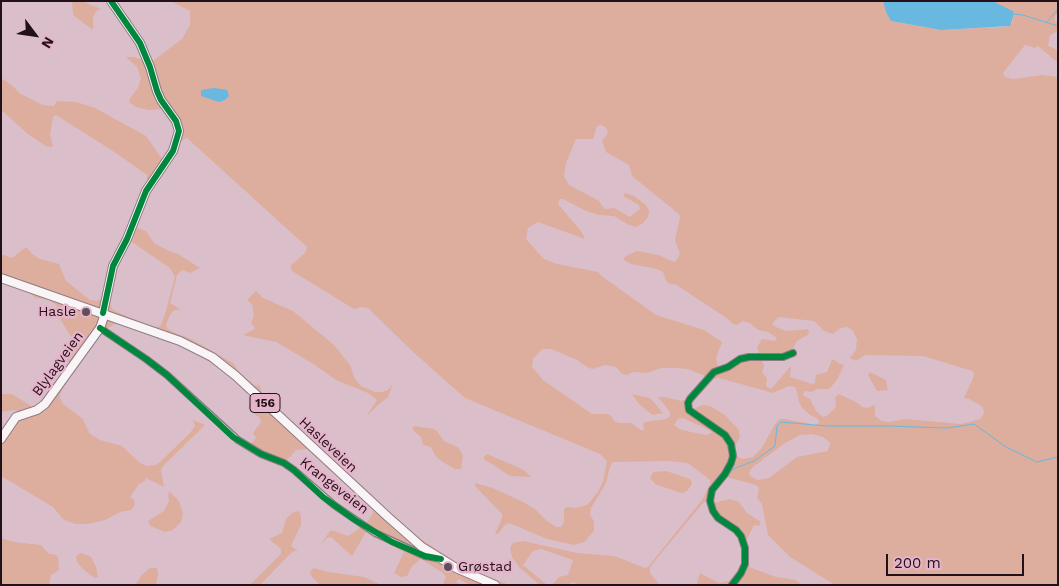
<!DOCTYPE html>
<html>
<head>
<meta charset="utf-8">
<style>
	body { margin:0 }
	#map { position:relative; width:1059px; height:586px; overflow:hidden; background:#dabfcb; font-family:"Work Sans",sans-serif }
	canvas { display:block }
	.frame { position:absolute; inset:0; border:2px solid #221119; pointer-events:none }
	.north { position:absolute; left:10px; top:10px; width:50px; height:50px; -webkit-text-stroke:4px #e5b4ca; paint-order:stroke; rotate:121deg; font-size:14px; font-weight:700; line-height:20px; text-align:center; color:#221119 }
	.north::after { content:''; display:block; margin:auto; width:18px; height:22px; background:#221119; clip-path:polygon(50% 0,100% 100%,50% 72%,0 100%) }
	.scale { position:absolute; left:886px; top:554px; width:138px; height:22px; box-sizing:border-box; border:2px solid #221119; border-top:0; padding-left:6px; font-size:15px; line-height:18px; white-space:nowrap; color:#221119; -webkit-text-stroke:4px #e5b4ca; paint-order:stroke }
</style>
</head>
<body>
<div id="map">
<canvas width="1059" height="586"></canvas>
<div class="frame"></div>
<div class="north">N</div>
<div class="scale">200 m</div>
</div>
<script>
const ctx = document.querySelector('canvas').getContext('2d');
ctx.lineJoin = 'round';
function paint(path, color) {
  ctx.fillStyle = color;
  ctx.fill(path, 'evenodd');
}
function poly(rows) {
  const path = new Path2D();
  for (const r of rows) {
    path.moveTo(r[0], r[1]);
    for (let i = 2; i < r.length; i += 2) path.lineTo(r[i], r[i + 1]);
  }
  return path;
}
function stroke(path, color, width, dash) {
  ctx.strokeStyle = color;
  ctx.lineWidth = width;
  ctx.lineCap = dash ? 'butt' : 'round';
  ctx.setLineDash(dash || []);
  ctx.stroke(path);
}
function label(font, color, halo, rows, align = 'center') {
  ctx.font = font + ' "Work Sans",sans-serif';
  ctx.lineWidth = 5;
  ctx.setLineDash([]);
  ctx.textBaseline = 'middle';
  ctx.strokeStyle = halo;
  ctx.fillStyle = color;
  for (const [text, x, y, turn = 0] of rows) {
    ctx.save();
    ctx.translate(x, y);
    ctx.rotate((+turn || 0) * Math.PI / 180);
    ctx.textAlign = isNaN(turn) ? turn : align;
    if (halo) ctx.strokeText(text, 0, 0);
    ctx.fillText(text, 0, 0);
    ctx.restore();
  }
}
const green = poly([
	[72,1,82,1,101,9,96,11,93,17,93,30,73,15],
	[171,1,883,1,886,12,901,23,941,30,1006,27,1012,23,1014,14,1013,11,992,1,1058,1,1058,12,1055,17,1055,21,1058,22,1058,31,1050,35,1048,46,1058,50,1058,63,1038,46,1035,48,1025,45,1003,73,1005,77,1013,79,1042,75,1058,77,1058,585,835,585,790,557,768,535,762,504,757,498,759,488,756,485,727,477,717,489,712,500,713,503,730,499,739,502,747,513,761,522,759,526,754,525,746,541,749,567,776,577,795,580,803,585,698,585,697,582,700,573,719,583,729,581,737,573,744,556,743,545,738,535,717,519,706,501,702,504,650,567,650,573,660,585,578,585,573,582,568,585,552,585,559,577,568,575,573,560,541,549,533,551,523,565,547,585,540,585,519,567,512,557,510,548,513,543,523,541,577,553,614,556,645,568,648,567,702,500,710,484,710,480,688,463,668,461,613,462,610,467,606,483,591,508,590,515,594,521,594,531,584,542,574,545,547,539,509,523,504,526,498,534,495,534,502,518,502,514,475,486,475,483,493,488,525,503,536,510,547,521,556,527,561,527,564,522,564,509,567,507,576,508,587,505,598,492,603,481,607,461,600,454,465,398,412,351,368,308,362,307,354,309,292,271,290,266,305,253,307,247,187,138,179,142,146,195,135,227,146,231,154,243,169,251,178,254,200,268,190,273,182,270,177,275,170,303,180,309,173,311,170,315,166,325,167,328,173,332,191,339,233,363,241,374,254,385,257,386,258,384,260,386,262,393,268,401,322,449,372,495,391,515,416,536,459,564,509,585,470,585,459,579,456,582,461,585,443,585,446,577,443,573,421,559,412,566,407,576,401,577,394,573,404,552,366,532,352,556,331,537,327,538,320,545,331,530,348,536,366,524,374,511,308,449,296,450,287,460,274,457,251,444,256,438,253,433,261,422,260,418,248,409,252,397,221,369,183,346,116,323,102,332,69,378,60,394,60,398,63,404,83,419,90,434,100,440,122,446,140,463,147,466,156,465,161,461,190,433,195,426,193,420,205,425,164,465,161,470,164,487,146,478,145,481,139,484,130,497,134,500,135,505,131,510,120,512,105,520,88,524,76,524,64,520,53,507,1,476,1,435,19,413,16,410,1,412,1,394,12,394,36,409,44,404,71,364,66,361,74,346,72,338,58,316,59,309,55,304,46,299,36,298,31,294,1,282,1,254,12,258,26,247,32,254,40,259,59,264,66,281,90,300,97,301,101,299,104,295,107,275,113,258,121,243,147,181,147,175,116,153,56,115,53,117,50,134,53,146,50,147,46,146,29,135,1,110,1,78,13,86,19,93,43,105,54,106,57,101,76,102,95,108,146,136,163,160,173,144,175,126,162,109,148,110,136,107,129,102,130,98,138,88,141,78,137,67,126,57,134,57,150,63,182,39,190,25,190,11],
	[602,125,606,128,608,133,602,141,606,152,629,165,632,176,679,214,680,217,675,240,680,254,676,261,674,262,659,255,637,251,626,256,624,258,624,260,631,264,657,269,663,272,666,281,670,284,675,284,728,319,733,324,737,325,743,321,750,323,758,330,768,332,777,338,775,341,762,339,757,347,759,354,757,358,743,359,725,369,718,367,716,358,722,342,704,330,656,315,603,277,598,272,557,264,544,259,526,239,528,228,538,222,585,239,581,231,558,204,560,199,563,199,586,211,599,215,614,216,627,224,636,227,643,223,648,217,649,211,646,205,634,196,625,193,623,196,639,205,640,209,630,217,614,208,606,209,603,207,599,201,569,185,564,176,566,163,576,139,593,139,597,126],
	[129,240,170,268,175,277,165,314,161,325,158,327,153,327,124,315,113,310,111,306,110,297,114,269],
	[779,317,814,321,824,331,833,334,840,328,847,327,853,331,857,339,856,350,850,358,856,361,865,355,923,356,969,370,973,371,974,376,964,398,969,399,980,405,983,408,984,414,980,419,961,424,905,419,889,422,882,421,875,416,875,405,867,408,862,407,858,403,839,394,835,397,836,407,827,416,823,417,816,411,810,399,803,395,804,392,806,391,811,392,818,389,829,389,837,380,844,365,838,363,835,360,832,360,827,372,816,375,815,383,812,384,790,377,791,366,771,389,766,386,767,378,762,372,764,366,762,361,764,358,790,353,797,341,809,334,808,329,786,331,776,327,773,325,773,322],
	[542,349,551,349,577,360,587,367,592,369,605,365,616,367,622,374,627,375,633,372,647,373,661,368,676,368,688,369,705,376,685,400,681,401,665,397,658,397,670,412,670,416,666,419,645,422,643,424,644,430,641,430,631,423,619,423,614,421,612,417,608,414,592,414,543,380,532,367,533,359],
	[719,378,773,393,789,386,794,387,796,388,799,402,802,408,809,414,818,419,819,423,816,425,785,419,780,419,775,424,761,449,753,457,743,459,738,457,735,453,735,446,740,437,739,430,725,415,710,406,702,405,694,409,691,406,700,389,711,379],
	[683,418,711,431,711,433,707,435,691,432,679,429,674,425,678,419],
	[812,434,823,437,830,443,828,451,797,457,769,478,758,480,750,476,749,472,753,467,785,443,800,435],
	[256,291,263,298,293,311,334,345,350,365,355,379,361,386,375,392,382,392,388,390,393,383,388,397,378,405,366,417,377,400,368,393,336,380,315,365,276,342,243,335,253,330,255,328,251,323,254,316,252,304,247,300],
	[870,372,886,380,888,390,877,391,868,375],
	[632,394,650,398,663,413,653,415,651,414,638,403],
	[414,426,433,429,436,430,444,441,459,448,463,456,461,469,455,469,446,464,436,457,431,447,423,445,421,437,412,429],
	[487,454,524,470,531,477,510,476,484,459,484,457],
	[666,471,690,479,692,482,691,486,686,492,681,493,655,484,650,478,653,472],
	[169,491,179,501,183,514,181,522,173,530,165,532,150,526,148,521,164,511,169,501,168,496],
	[299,511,301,517,301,525,291,546,298,551,294,551,289,555,260,585,250,585,281,554,281,549,269,539,282,533,286,519,292,513],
	[1,538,14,542,41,545,49,554,54,554,58,557,59,570,51,575,49,585,1,585],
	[81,553,91,557,96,567,98,577,95,578,85,571,77,562,76,556],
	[150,568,157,568,158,574,156,585,135,585,142,575],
	[314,568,328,572,364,577,381,585,320,585,311,576,310,571]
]);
const water = poly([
	[883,1,992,1,1013,11,1014,14,1010,26,941,30,891,21,886,12],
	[214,88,227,90,229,96,225,100,219,102,201,96,201,90]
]);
const stream = poly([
	[1013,14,1023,15,1058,26],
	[1047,22,1058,9],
	[720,485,733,469,754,461,775,446,777,426,781,422,827,426,888,426,947,428,974,424,1006,447,1037,462,1058,457]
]);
const street = poly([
	[100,328,146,359,167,375,238,440,261,454,284,463,294,470,334,505,375,533,425,556,436,558],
	[732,585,741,573,745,564,745,548,741,536,736,530,718,518,713,511,710,501,712,490,725,474,731,463,733,456,731,444,725,435,689,410,688,403,690,399,714,372,728,367,740,359,749,357,783,357,793,353]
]);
const secondary = poly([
	[103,313,113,266,127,239,146,191,173,151,179,131,176,121,161,100,157,91,150,67,140,43,111,1],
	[1,439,16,417,37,410,45,404,100,328,105,314]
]);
const primary = poly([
	[1,278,180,341,212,357,236,376,388,517,422,547,456,568,495,585]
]);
const cycleway = poly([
	[103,313,113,266,127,239,146,191,173,151,179,131,176,121,161,100,157,91,150,67,140,43,111,1],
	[100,328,146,359,167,375,233,437,261,454,284,463,294,470,323,497,355,520,392,542,425,556,441,559],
	[732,585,741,573,745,564,745,548,741,536,736,530,718,518,713,511,710,501,712,490,725,474,731,463,733,456,731,444,725,435,689,410,688,403,690,399,714,372,728,367,740,359,749,357,783,357,793,353]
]);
const markers = [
	[86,312,5,"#624e57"],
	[448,567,5,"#624e57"]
];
const shields = [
	[265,403,30]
];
const shieldNames = [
	["156",265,403]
];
const poiNames = [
	["Hasle",76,312],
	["Grøstad",458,567,"left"]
];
const streetNames = [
	["Blylagveien",58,364,-54],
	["Hasleveien",328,445,43],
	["Krangeveien",334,486,38]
];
paint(green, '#ddad9e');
paint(water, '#69b8df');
stroke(stream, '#69b8df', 1);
stroke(street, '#8f7b84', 8);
stroke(secondary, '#8f7b84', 10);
stroke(primary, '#8f7b84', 10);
stroke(street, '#f9f5f7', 5);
stroke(secondary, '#f9f5f7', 8);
stroke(primary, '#f9f5f7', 8);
stroke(cycleway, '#00873e', 6);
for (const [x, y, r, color] of markers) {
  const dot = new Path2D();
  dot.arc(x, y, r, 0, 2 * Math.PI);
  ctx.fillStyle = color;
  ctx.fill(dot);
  stroke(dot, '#e5b4ca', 2);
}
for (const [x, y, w] of shields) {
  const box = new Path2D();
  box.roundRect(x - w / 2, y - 9.5, w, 19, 4);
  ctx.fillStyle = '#e5b4ca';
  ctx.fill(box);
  stroke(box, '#221119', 1);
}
label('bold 12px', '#221119', null, shieldNames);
label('14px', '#221119', '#e5b4ca', poiNames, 'right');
label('14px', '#221119', '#e5b4ca', streetNames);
</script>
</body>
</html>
